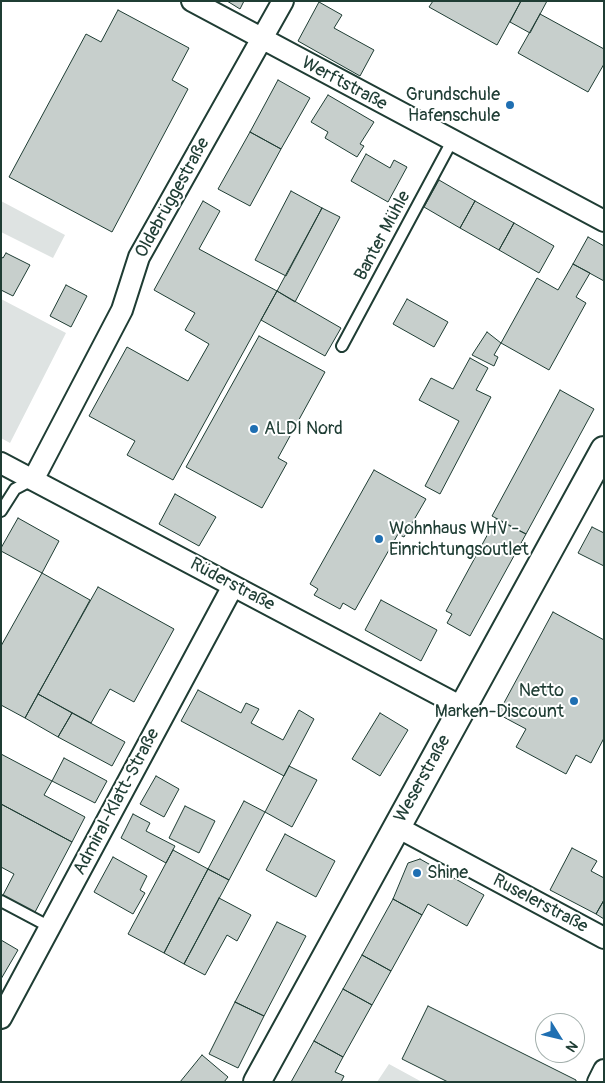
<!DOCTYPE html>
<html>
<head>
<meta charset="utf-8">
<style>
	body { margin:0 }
	#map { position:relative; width:605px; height:1083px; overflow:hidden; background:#fff; font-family:Pangolin,sans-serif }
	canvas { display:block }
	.frame { position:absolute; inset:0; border:2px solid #1f3d34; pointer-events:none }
	.north { position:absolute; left:535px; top:1013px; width:50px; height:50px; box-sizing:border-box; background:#fff; border:1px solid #a5b1ae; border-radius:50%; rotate:126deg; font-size:14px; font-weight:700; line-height:20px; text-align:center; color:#1f3d34 }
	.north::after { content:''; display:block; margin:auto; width:18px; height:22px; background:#1f6fb2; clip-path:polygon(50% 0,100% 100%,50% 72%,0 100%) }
</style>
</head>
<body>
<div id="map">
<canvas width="605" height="1083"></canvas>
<div class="frame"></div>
<div class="north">N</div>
</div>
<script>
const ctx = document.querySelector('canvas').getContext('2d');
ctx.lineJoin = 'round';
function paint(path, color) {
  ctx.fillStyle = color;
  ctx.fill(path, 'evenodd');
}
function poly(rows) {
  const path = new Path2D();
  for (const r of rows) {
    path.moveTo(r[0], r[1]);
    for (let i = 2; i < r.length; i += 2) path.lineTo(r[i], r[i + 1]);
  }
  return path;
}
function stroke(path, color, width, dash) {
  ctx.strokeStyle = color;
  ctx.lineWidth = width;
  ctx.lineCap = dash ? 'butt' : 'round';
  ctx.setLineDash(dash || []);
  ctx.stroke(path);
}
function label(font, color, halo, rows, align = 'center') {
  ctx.font = font + ' Pangolin,sans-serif';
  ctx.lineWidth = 4;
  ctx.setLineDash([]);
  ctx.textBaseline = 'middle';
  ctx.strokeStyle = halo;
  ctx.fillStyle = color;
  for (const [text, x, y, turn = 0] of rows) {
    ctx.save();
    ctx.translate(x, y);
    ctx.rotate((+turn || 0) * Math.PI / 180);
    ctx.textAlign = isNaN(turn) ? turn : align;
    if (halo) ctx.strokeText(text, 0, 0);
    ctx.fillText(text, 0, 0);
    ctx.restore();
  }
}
const green = poly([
	[1,201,65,235,53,258,1,232],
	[1,299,66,333,10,443,1,438],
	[389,1064,422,1082,377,1082]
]);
const building = poly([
	[227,1,244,1,240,9,227,1],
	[433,1,521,1,497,45,429,7,433,1],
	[521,1,547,1,530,33,510,22,521,1],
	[319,2,342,15,334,28,374,50,360,76,298,41,319,2],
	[118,10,189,48,172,80,188,89,112,232,9,177,86,34,101,42,118,10],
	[540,14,604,49,604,64,588,92,518,53,540,14],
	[278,80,310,98,281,149,250,132,278,80],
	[328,95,374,122,360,144,364,146,357,157,325,138,328,132,311,122,328,95],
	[250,132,281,149,250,206,218,189,250,132],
	[366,154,390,168,394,160,407,167,388,202,351,181,366,154],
	[439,180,475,201,460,228,424,207,439,180],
	[291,191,322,208,286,276,255,260,291,191],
	[203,201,220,211,199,249,277,291,173,480,127,455,135,441,89,416,127,347,188,381,209,344,185,330,195,313,154,290,203,201],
	[475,201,514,223,499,250,460,228,475,201],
	[322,208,340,217,295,302,277,291,322,208],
	[514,223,554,246,539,273,499,250,514,223],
	[588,237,604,246,604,281,573,264,588,237],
	[6,253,30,265,13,296,1,290,1,257,3,258,6,253],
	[573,264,590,273,576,297,586,303,549,370,501,343,537,278,558,290,573,264],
	[66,285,87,296,71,327,50,316,66,285],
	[277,291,341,328,325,356,261,320,277,291],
	[407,299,448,322,434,347,393,324,407,299],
	[487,332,501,343,494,355,498,357,494,366,472,355,487,332],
	[259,336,325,372,278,458,287,463,262,508,186,467,259,336],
	[470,358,488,368,476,390,491,397,440,494,425,486,459,421,419,400,431,378,453,389,470,358],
	[560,390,594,409,526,534,492,516,560,390],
	[374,470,426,499,404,537,398,534,355,610,343,603,340,609,314,595,318,589,310,584,374,470],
	[175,494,216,517,199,546,159,524,175,494],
	[18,518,59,541,42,573,1,551,1,548,18,518],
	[496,519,526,534,470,636,447,623,452,614,446,611,496,519],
	[592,527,604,533,604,566,578,553,592,527],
	[42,573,90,600,25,718,1,705,1,646,42,573],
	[98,587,174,629,134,702,110,689,91,723,38,694,98,587],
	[381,600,437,630,421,661,365,630,381,600],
	[553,612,604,640,604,738,591,763,576,755,566,774,516,747,526,729,498,714,553,612],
	[198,690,241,713,246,703,259,709,251,723,283,740,299,710,314,719,284,776,181,721,198,690],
	[38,694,72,713,58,737,25,718,38,694],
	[72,713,125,742,112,766,58,737,72,713],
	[380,713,408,730,380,776,352,759,380,713],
	[1,754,52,781,44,795,85,817,72,842,1,804,1,754],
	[64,758,107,781,95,803,52,781,64,758],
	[289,766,317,780,292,827,265,812,289,766],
	[156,776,179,789,164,817,140,804,156,776],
	[244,801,265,812,229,880,208,869,244,801],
	[1,804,72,842,34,914,2,897,14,874,1,867,1,804],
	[185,806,215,821,199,853,169,838,185,806],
	[133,814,150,823,146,831,175,846,166,863,121,838,133,814],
	[285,834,335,861,316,897,266,870,285,834],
	[572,848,597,861,591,871,604,878,604,900,596,914,550,890,572,848],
	[173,850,208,869,164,953,128,934,173,850],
	[113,857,147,876,140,890,145,893,133,914,94,892,113,857],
	[420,859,484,895,467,926,428,904,422,915,393,899,408,863,420,859],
	[208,869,229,880,184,964,164,953,208,869],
	[219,898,251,915,237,941,227,935,205,975,184,964,219,898],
	[393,899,422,915,391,971,362,955,393,899],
	[604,900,604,919,596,914,604,900],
	[277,922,306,936,264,1016,235,1002,277,922],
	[1,940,18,950,1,979,1,940],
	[362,955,391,971,372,1005,343,989,362,955],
	[343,989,372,1005,343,1057,314,1041,343,989],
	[235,1002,264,1016,238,1068,209,1054,235,1002],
	[428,1006,576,1080,576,1082,448,1082,402,1059,428,1006],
	[314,1041,343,1057,335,1072,344,1076,341,1082,291,1082,314,1041],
	[202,1055,228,1077,224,1082,180,1082,202,1055]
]);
const service = poly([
	[342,346,452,141],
	[1,511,15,489,32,480],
	[1,901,50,927]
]);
const minor = poly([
	[192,1,604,221],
	[1,463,462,707],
	[33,480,122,310,139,257,283,1],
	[397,827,604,938],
	[1,1018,233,586],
	[598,1082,604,1070]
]);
const tertiary = poly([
	[257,1082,604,450]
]);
const markers = [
	[510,105,5,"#1f6fb2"],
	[254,429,5,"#1f6fb2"],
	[379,539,5,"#1f6fb2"],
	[574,701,5,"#1f6fb2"],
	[417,873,5,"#1f6fb2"]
];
const streetNames = [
	["Werftstraße",344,84,28],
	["Oldebrüggestraße",173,198,-61],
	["Banter Mühle",383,236,-62],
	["Rüderstraße",232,585,28],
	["Weserstraße",423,779,-61],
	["Admiral-Klatt-Straße",117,802,-62],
	["Ruselerstraße",540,904,28]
];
const poiNames = [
	["Grundschule",500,95,"right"],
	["Hafenschule",500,116,"right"],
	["ALDI Nord",264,429],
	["Wohnhaus WHV -",389,529],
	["Einrichtungsoutlet",389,550],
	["Netto",564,691,"right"],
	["Marken-Discount",564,712,"right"],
	["Shine",427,873]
];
paint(green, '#dee3e2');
paint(building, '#c7cfcc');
stroke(building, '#1f3d34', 1);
stroke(service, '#1f3d34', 14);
stroke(minor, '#1f3d34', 24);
stroke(tertiary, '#1f3d34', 30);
stroke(service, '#fff', 10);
stroke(minor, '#fff', 20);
stroke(tertiary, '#fff', 26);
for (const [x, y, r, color] of markers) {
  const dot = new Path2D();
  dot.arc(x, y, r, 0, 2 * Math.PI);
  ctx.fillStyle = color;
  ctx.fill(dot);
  stroke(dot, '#fff', 2);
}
label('18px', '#1f3d34', '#fff', streetNames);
label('18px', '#1f3d34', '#fff', poiNames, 'left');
</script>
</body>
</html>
